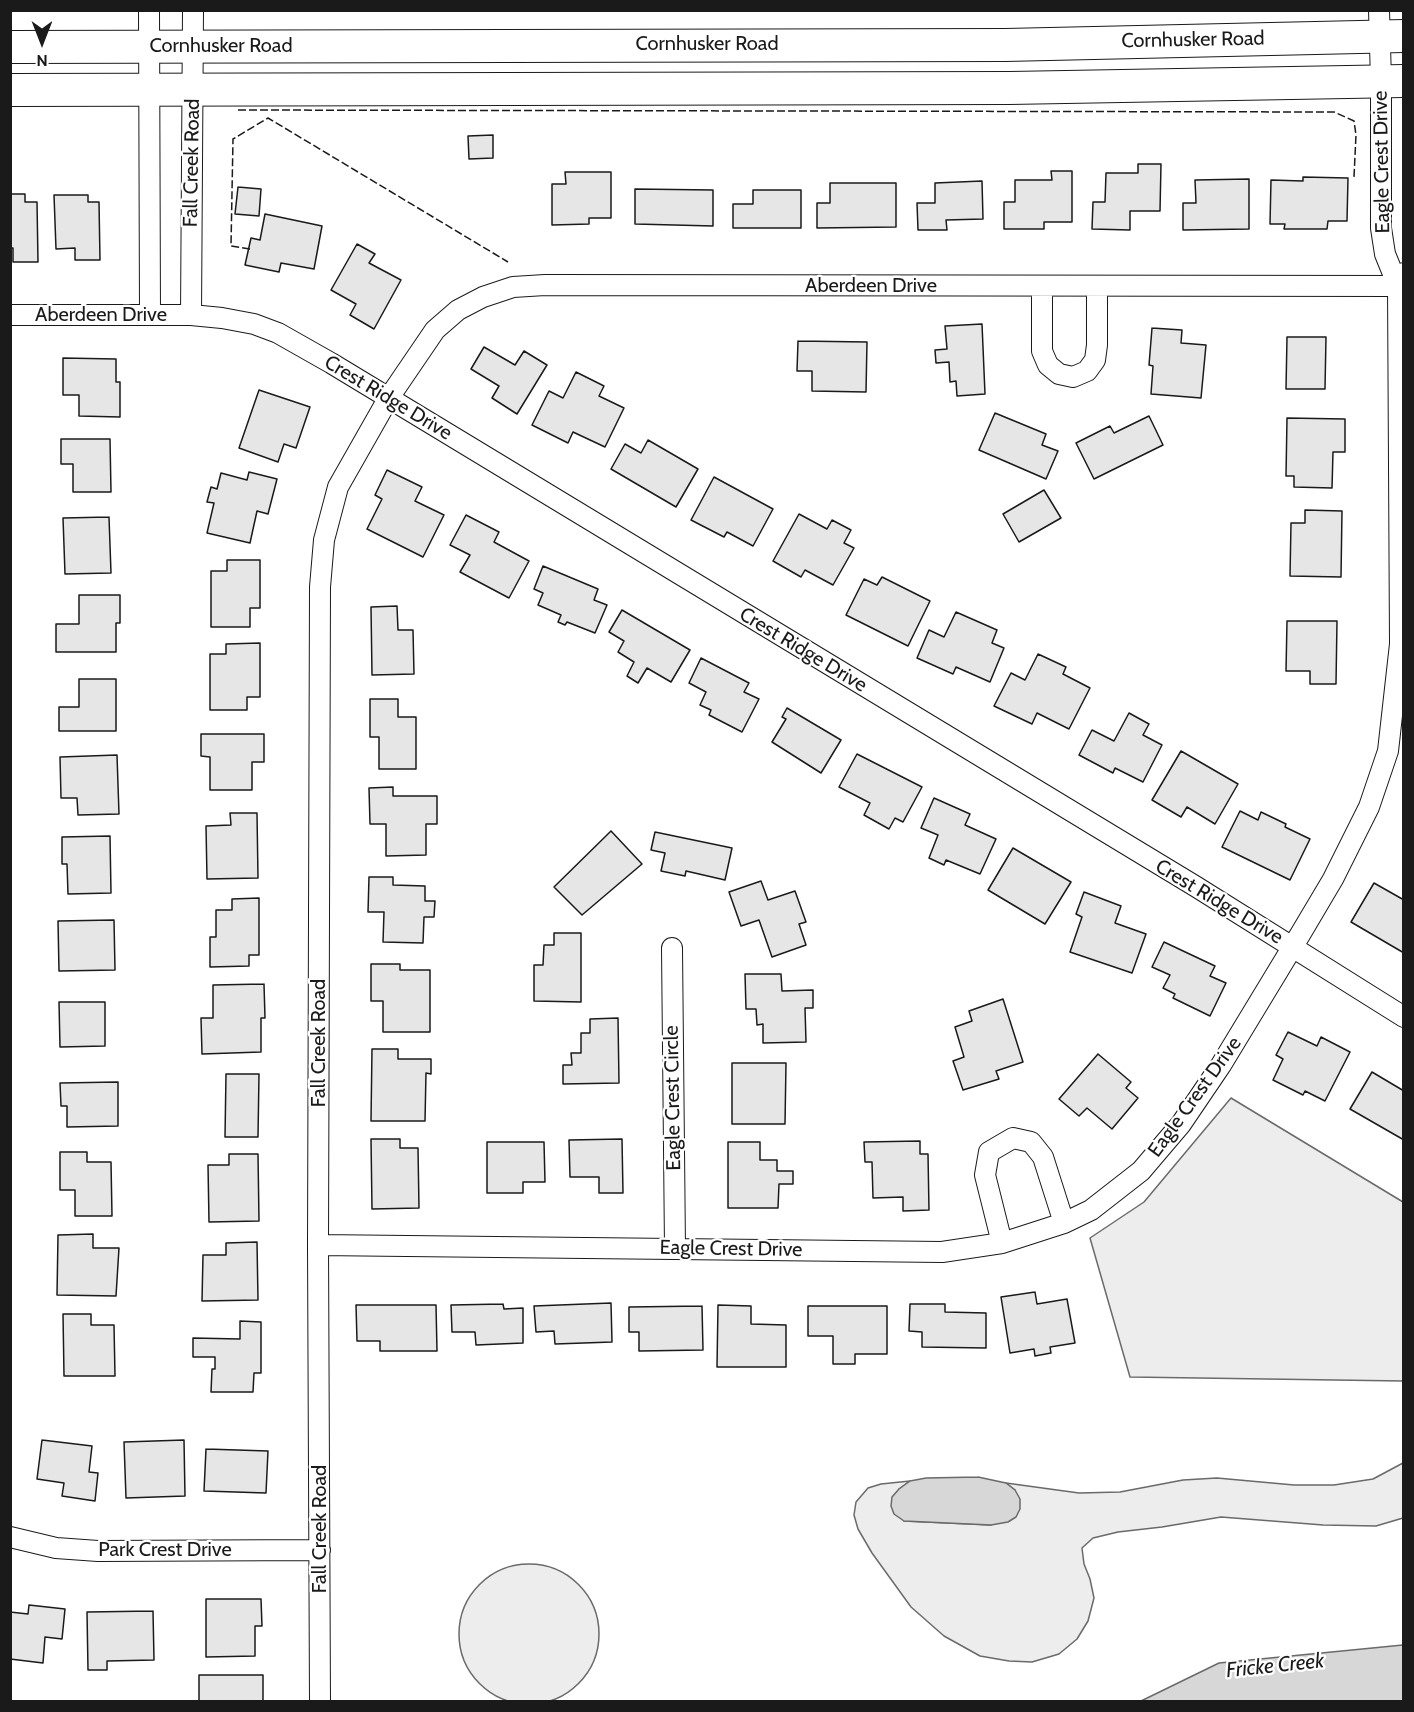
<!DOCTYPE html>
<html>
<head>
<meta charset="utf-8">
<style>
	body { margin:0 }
	#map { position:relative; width:1414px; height:1712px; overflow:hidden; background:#fff; font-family:Cabin,sans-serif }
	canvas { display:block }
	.frame { position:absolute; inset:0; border:12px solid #1a1a1a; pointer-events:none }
	.north { position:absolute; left:12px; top:12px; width:60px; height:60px; -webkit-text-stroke:4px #fff; paint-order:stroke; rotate:180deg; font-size:16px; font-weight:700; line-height:24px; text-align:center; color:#1a1a1a }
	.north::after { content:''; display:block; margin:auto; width:21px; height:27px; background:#1a1a1a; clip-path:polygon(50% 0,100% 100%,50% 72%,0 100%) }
</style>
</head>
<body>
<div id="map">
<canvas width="1414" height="1712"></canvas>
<div class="frame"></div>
<div class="north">N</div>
</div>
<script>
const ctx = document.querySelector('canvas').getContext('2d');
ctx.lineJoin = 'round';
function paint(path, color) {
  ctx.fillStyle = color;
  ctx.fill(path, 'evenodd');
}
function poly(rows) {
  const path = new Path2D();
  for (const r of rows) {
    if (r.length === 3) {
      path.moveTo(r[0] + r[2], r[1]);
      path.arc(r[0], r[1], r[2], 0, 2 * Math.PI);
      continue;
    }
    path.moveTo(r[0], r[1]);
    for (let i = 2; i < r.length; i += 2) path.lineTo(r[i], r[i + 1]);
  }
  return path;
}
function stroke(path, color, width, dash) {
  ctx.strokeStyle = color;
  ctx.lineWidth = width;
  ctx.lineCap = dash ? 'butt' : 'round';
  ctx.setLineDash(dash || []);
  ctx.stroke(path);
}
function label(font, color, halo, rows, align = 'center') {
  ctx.font = font + ' Cabin,sans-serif';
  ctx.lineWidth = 4.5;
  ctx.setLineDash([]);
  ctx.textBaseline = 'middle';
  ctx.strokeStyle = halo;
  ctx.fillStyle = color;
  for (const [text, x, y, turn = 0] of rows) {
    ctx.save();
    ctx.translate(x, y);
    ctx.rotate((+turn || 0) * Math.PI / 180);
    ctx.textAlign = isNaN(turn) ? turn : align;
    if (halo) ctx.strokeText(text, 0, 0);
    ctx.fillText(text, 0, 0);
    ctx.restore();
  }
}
const built = poly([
	[1231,1098,1403,1202,1403,1381,1130,1377,1090,1238,1144,1202,1231,1098],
	[1403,1463,1403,1518,1376,1526,1323,1525,1221,1517,1162,1527,1118,1532,1093,1538,1082,1548,1084,1564,1090,1579,1094,1598,1088,1621,1077,1639,1059,1654,1032,1662,1009,1661,980,1656,944,1636,911,1607,872,1553,858,1529,854,1515,856,1502,868,1488,881,1484,910,1481,899,1489,904,1521,991,1525,1015,1490,1006,1483,1079,1493,1120,1492,1183,1480,1217,1478,1294,1485,1334,1485,1373,1479,1403,1463],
	[529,1634,70]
]);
const water = poly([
	[978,1477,1006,1483,1015,1490,1020,1499,1020,1509,1016,1517,1008,1522,991,1525,904,1521,894,1514,891,1506,892,1497,899,1489,910,1481,926,1478,978,1477],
	[1403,1645,1403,1701,1141,1701,1219,1663,1403,1645]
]);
const building = poly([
	[493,135,493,158,469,159,468,136,493,135],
	[1138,164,1161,164,1160,211,1130,211,1130,230,1092,229,1093,202,1105,202,1106,173,1138,173,1138,164],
	[1051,171,1072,171,1072,222,1044,222,1044,229,1004,229,1004,202,1015,202,1015,180,1052,180,1051,171],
	[565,172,611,172,611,218,589,218,589,224,552,225,552,184,566,184,565,172],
	[1303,177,1348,178,1347,221,1328,221,1327,229,1284,229,1285,224,1270,224,1271,180,1303,181,1303,177],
	[1249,179,1249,229,1183,230,1183,203,1196,203,1195,180,1249,179],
	[982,181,983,219,946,220,947,230,918,230,917,203,935,203,935,183,982,181],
	[830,183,896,183,896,227,817,228,817,203,830,203,830,183],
	[238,187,261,189,259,216,235,214,238,187],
	[635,189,713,190,713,226,635,224,635,189],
	[753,190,801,190,801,228,733,228,733,204,753,204,753,190],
	[10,194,25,194,25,202,37,202,38,262,13,262,13,248,10,248,10,194],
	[54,195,88,195,88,202,99,202,100,260,75,260,75,248,56,249,54,195],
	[265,214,322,226,314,269,281,263,279,272,245,265,251,238,260,240,265,214],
	[357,244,375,254,369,263,401,280,374,329,350,315,356,304,331,290,357,244],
	[982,324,985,394,957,396,956,381,950,382,949,362,936,363,935,350,947,349,945,326,982,324],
	[1152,328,1182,330,1181,343,1206,345,1201,398,1151,394,1153,366,1149,365,1152,328],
	[1287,337,1326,337,1325,389,1286,389,1287,337],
	[798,341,867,342,866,392,812,391,812,371,797,371,798,341],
	[484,347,515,365,524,351,547,365,517,414,492,398,499,386,471,369,484,347],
	[63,358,116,359,116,382,120,382,120,417,79,416,79,395,63,395,63,358],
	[576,372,604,386,599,396,624,408,605,447,573,432,568,443,532,425,549,391,563,398,576,372],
	[259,390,310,407,296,448,284,444,278,462,239,448,259,390],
	[995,413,1046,434,1042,445,1058,451,1046,479,979,450,995,413],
	[1149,416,1163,445,1094,479,1076,443,1110,426,1114,433,1149,416],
	[1287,418,1345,419,1345,452,1333,452,1332,488,1294,487,1294,476,1286,476,1287,418],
	[61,439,110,439,111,492,73,492,73,464,61,464,61,439],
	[648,440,698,469,676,507,611,469,625,444,641,453,648,440],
	[387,470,422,487,415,501,444,515,423,557,367,529,382,499,375,495,387,470],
	[249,472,277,479,268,514,257,511,250,543,207,533,214,503,207,502,211,487,217,489,221,473,247,480,249,472],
	[714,477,773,509,753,546,727,532,724,537,691,520,714,477],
	[1044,490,1061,518,1019,542,1003,514,1044,490],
	[1305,510,1342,511,1341,577,1290,576,1291,523,1305,523,1305,510],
	[799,514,827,529,832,520,851,530,844,543,854,548,833,585,805,570,801,577,773,561,799,514],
	[466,515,499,532,494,542,529,561,509,598,460,572,470,555,450,545,466,515],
	[109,517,111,573,65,574,63,518,109,517],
	[227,560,260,560,260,608,250,608,250,627,211,627,211,571,227,571,227,560],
	[543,566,598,589,594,600,607,605,595,633,567,622,565,625,558,622,561,615,538,605,543,593,534,589,543,566],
	[882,577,930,601,908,646,846,615,864,579,877,585,882,577],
	[79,595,120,595,120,623,116,623,116,652,56,652,56,624,79,624,79,595],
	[397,606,398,630,413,630,414,674,372,675,371,607,397,606],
	[622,610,690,650,671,682,647,668,638,683,627,676,634,662,618,652,624,641,609,632,622,610],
	[956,612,997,630,992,643,1004,648,990,682,956,667,953,674,917,658,929,630,944,637,956,612],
	[1287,621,1337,621,1336,684,1310,684,1310,671,1286,671,1287,621],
	[260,643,260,697,247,697,247,710,210,710,210,654,226,654,226,644,260,643],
	[1038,654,1066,667,1063,674,1090,688,1069,729,1037,713,1032,724,994,706,1011,673,1025,680,1038,654],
	[701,658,749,683,744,692,759,699,742,732,709,715,711,710,700,705,706,692,689,683,701,658],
	[79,679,116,679,116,731,59,731,59,707,79,707,79,679],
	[370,699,398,699,398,717,416,717,416,769,379,769,379,737,370,737,370,699],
	[787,708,841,740,821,773,772,742,786,719,782,717,787,708],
	[1129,713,1149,724,1143,735,1162,745,1143,782,1115,768,1113,773,1079,755,1092,730,1114,741,1129,713],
	[201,734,264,734,264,762,252,762,252,790,210,790,210,757,201,756,201,734],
	[1181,751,1238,784,1215,824,1187,807,1181,817,1152,800,1181,751],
	[857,754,922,787,903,822,895,818,889,829,864,815,870,803,839,787,857,754],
	[117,755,119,814,78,815,77,798,61,798,60,757,117,755],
	[393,787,393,796,437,796,437,824,426,824,426,855,386,856,386,824,370,824,369,788,393,787],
	[934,798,970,814,965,825,996,839,980,874,946,860,944,865,929,858,938,835,921,828,934,798],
	[1240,811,1258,820,1261,812,1286,824,1285,827,1310,839,1290,880,1222,847,1240,811],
	[230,813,257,813,258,878,207,879,206,826,231,825,230,813],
	[611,831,642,864,582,915,554,887,611,831],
	[655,832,732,848,725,880,686,871,685,876,661,871,665,853,651,850,655,832],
	[110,836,111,893,68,894,67,864,62,864,62,837,110,836],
	[1013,848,1071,882,1045,924,988,890,1013,848],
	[369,877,393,877,393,885,425,886,425,901,435,901,434,917,424,917,423,943,383,942,384,912,368,912,369,877],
	[761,881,768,900,795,891,806,922,799,924,806,945,772,957,759,920,741,926,729,892,761,881],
	[1374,883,1404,900,1404,953,1351,922,1374,883],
	[1084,892,1121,906,1115,923,1146,934,1132,973,1070,952,1082,917,1076,914,1084,892],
	[259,898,259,955,249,955,249,966,210,967,210,937,216,937,216,910,232,910,232,899,259,898],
	[114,920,115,970,59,971,58,921,114,920],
	[554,933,581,933,581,1002,534,1001,534,965,543,965,544,945,554,945,554,933],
	[1164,942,1215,966,1210,976,1226,983,1210,1016,1173,998,1175,994,1163,988,1170,975,1152,967,1164,942],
	[371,964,400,964,400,970,430,970,430,1032,383,1032,383,1001,371,1001,371,964],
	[745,974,781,974,782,991,813,990,813,1008,805,1008,806,1042,763,1043,763,1024,757,1025,756,1009,746,1009,745,974],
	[264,984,265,1018,261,1018,261,1052,202,1054,201,1018,213,1018,213,985,264,984],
	[1003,999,1023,1062,996,1071,999,1079,963,1090,953,1061,964,1057,955,1027,972,1021,969,1011,1003,999],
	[59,1002,105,1002,105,1046,60,1047,59,1002],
	[618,1018,619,1083,563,1084,563,1065,572,1065,571,1053,581,1053,581,1033,590,1033,590,1019,618,1018],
	[1288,1032,1317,1046,1321,1037,1350,1052,1325,1101,1305,1091,1303,1095,1273,1080,1283,1059,1276,1055,1288,1032],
	[372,1049,398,1049,398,1059,431,1059,431,1074,426,1073,425,1121,371,1121,372,1049],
	[1098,1054,1131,1082,1126,1088,1138,1098,1112,1129,1087,1108,1079,1116,1059,1099,1098,1054],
	[732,1063,786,1063,785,1124,732,1124,732,1063],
	[1372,1072,1404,1091,1404,1140,1350,1109,1372,1072],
	[226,1074,259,1074,258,1137,225,1137,226,1074],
	[118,1082,118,1126,67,1127,67,1106,61,1106,60,1083,118,1082],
	[371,1139,400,1139,400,1148,418,1148,419,1208,372,1209,371,1139],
	[622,1139,623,1193,599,1193,599,1177,570,1177,569,1140,622,1139],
	[920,1141,920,1154,928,1154,929,1210,903,1211,903,1197,873,1198,872,1162,865,1162,864,1142,920,1141],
	[487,1142,544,1142,545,1182,523,1182,523,1193,487,1193,487,1142],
	[728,1142,760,1142,760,1160,777,1160,777,1171,793,1171,793,1184,779,1184,778,1208,728,1208,728,1142],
	[60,1152,87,1152,87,1162,111,1162,112,1216,75,1216,75,1190,60,1190,60,1152],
	[229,1154,258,1154,259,1221,209,1222,208,1165,229,1165,229,1154],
	[93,1234,93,1248,119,1248,116,1296,57,1295,58,1235,93,1234],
	[257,1242,258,1300,202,1301,203,1255,226,1255,226,1243,257,1242],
	[1035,1292,1037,1304,1067,1299,1075,1343,1050,1347,1051,1353,1035,1356,1034,1349,1010,1353,1001,1297,1035,1292],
	[611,1303,612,1342,555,1344,554,1331,536,1332,534,1306,611,1303],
	[503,1304,504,1309,523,1308,523,1343,476,1345,475,1332,452,1332,451,1305,503,1304],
	[910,1304,945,1304,945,1312,986,1313,986,1348,922,1347,922,1332,909,1331,910,1304],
	[356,1305,436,1305,437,1351,380,1351,380,1341,357,1341,356,1305],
	[718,1305,751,1306,751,1324,786,1325,786,1367,717,1367,718,1305],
	[702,1306,703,1350,639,1351,639,1332,629,1332,629,1307,702,1306],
	[808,1306,887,1306,887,1354,855,1354,855,1364,833,1364,833,1336,808,1336,808,1306],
	[63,1314,91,1314,91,1325,114,1325,115,1376,64,1376,63,1314],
	[240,1321,261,1322,261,1373,254,1373,253,1392,211,1392,212,1369,215,1369,215,1357,193,1357,193,1338,240,1339,240,1321],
	[42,1440,92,1446,89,1472,98,1473,95,1501,62,1496,64,1483,37,1479,42,1440],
	[184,1440,185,1496,126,1498,124,1442,184,1440],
	[206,1449,268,1451,266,1493,204,1491,206,1449],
	[206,1599,261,1599,262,1626,255,1626,255,1656,206,1657,206,1599],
	[29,1605,65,1609,62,1639,45,1637,43,1663,10,1659,10,1612,28,1614,29,1605],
	[153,1611,154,1660,107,1661,107,1670,88,1670,87,1612,153,1611],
	[199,1675,263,1675,263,1701,199,1702,199,1675]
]);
const street = poly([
	[149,10,150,314],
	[1379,10,1381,81,1381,228,1385,254,1398,286,1404,273],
	[1042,286,1042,351,1048,365,1059,374,1073,377,1087,371,1095,360,1097,345,1097,286],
	[10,315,191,315,222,318,254,324,278,333,331,363,1195,886,1404,1017],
	[191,315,193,10],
	[672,948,675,1249],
	[1002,1243,985,1175,989,1152,1013,1138,1031,1142,1043,1157,1064,1223],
	[318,1245,942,1252,1002,1243,1064,1223,1091,1210,1141,1171,1181,1124,1221,1065,1301,933,1333,879,1369,807,1388,751,1400,644,1398,286],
	[10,1537,56,1548,98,1551,320,1550],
	[320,1702,318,1245,320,587,324,540,338,487,388,399,435,330,458,310,483,297,513,287,545,285,1404,286]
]);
const primary = poly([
	[10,47,1005,45,1404,36],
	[10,90,1009,88,1404,81]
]);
const fence = poly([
	[238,110,1334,112,1354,121,1356,135,1354,177],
	[250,249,231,246,233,139,268,118,508,262]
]);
const streetNames = [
	["Cornhusker Road",1193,40,-1],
	["Cornhusker Road",707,44],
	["Cornhusker Road",221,46],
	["Eagle Crest Drive",1382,162,-91],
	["Fall Creek Road",192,163,-89],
	["Aberdeen Drive",871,286],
	["Aberdeen Drive",101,315],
	["Crest Ridge Drive",388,398,31],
	["Crest Ridge Drive",803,650,31],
	["Crest Ridge Drive",1219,902,31],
	["Fall Creek Road",319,1043,-90],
	["Eagle Crest Drive",1195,1097,-54],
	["Eagle Crest Circle",673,1098,-91],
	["Eagle Crest Drive",731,1249,1],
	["Fall Creek Road",320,1529,-90],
	["Park Crest Drive",165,1550]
];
const waterNames = [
	["Fricke Creek",1275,1666,-6]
];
paint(built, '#ededed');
stroke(built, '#6a6a6a', 1.5);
paint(water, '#d7d7d7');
stroke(water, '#6a6a6a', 1.5);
paint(building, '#e6e6e6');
stroke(building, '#1a1a1a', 1.5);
stroke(street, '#1a1a1a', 22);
stroke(primary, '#1a1a1a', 34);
stroke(street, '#fff', 20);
stroke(primary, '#fff', 32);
stroke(fence, '#1a1a1a', 1.5, [8, 3]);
label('20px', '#1a1a1a', '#fff', streetNames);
label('italic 21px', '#1a1a1a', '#fff', waterNames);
</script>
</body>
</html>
